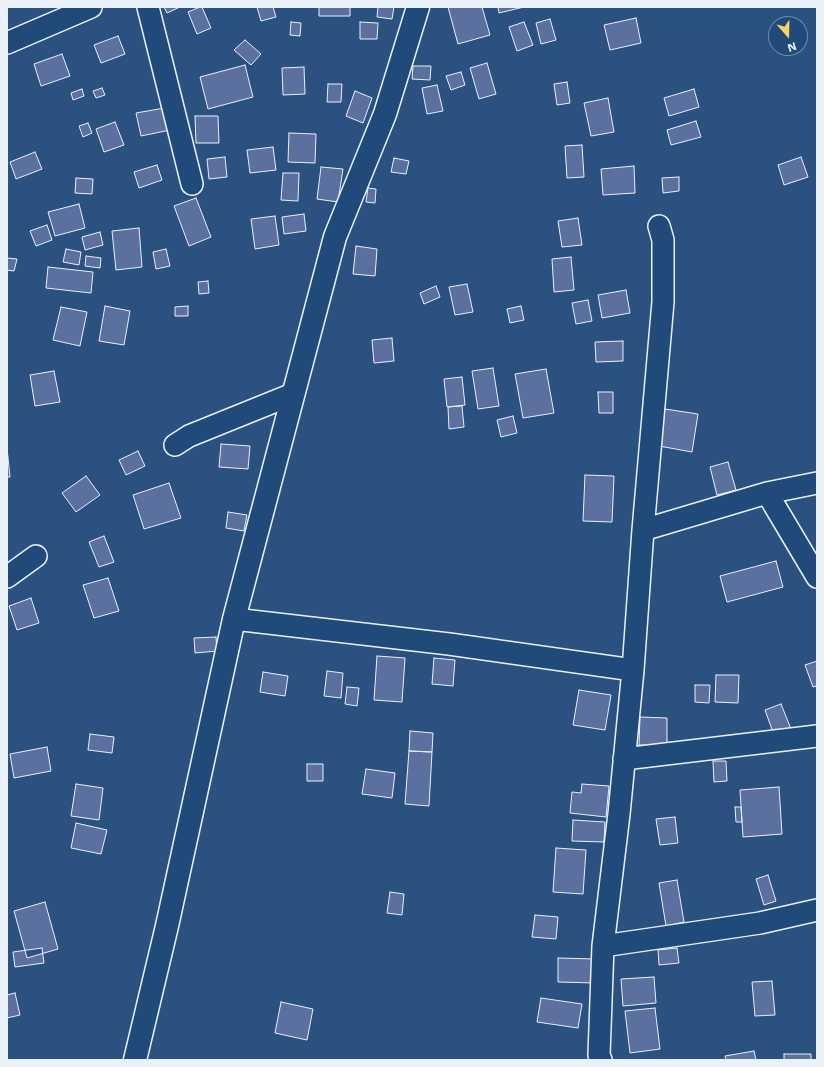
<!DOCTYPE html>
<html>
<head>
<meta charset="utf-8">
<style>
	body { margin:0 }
	#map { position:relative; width:824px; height:1067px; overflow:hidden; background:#2b5181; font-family:"Shantell Sans",sans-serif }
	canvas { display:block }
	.frame { position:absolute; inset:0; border:8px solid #e8f1f8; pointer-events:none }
	.north { position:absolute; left:768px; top:16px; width:40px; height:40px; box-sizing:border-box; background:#1f4a7a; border:1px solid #6f8dac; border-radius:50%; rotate:160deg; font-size:11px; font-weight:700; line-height:16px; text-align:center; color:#e8f1f8 }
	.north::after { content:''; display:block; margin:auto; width:14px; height:18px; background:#ffd166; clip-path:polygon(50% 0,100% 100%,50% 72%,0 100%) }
</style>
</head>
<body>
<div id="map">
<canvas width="824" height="1067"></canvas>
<div class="frame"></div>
<div class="north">N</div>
</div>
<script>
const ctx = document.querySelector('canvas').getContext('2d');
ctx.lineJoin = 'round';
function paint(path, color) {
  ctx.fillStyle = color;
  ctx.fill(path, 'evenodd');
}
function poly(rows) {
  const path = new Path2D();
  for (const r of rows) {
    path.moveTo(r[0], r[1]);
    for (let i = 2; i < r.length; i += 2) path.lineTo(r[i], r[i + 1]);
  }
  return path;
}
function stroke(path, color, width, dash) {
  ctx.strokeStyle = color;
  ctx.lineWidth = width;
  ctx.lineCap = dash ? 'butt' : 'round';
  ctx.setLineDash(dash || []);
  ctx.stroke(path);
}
const building = poly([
	[164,7,180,7,167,13,164,7],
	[200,7,202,7,211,28,197,34,188,12,200,7],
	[257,7,273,7,276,17,261,21,257,7],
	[319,7,350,7,350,16,319,16,319,7],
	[378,7,394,7,392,19,377,17,378,7],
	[448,7,482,7,490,35,458,44,448,7],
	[498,7,524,7,499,13,498,7],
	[636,18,641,43,610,50,604,25,636,18],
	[550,19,556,40,541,44,536,23,550,19],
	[291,22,301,23,300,36,290,35,291,22],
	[360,22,378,23,377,39,360,39,360,22],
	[524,22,533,45,517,51,509,27,524,22],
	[118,36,125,54,101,63,94,45,118,36],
	[245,40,261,54,251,65,234,50,245,40],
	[62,54,70,76,41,86,34,64,62,54],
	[487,63,496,94,479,99,470,68,487,63],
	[245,65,253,97,208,109,200,77,245,65],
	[413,66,431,66,430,80,412,79,413,66],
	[304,67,305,94,283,95,282,68,304,67],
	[461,72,465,85,451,90,446,76,461,72],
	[567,82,570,103,557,105,554,84,567,82],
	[328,84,342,84,341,102,327,102,328,84],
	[437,85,443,111,427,114,422,88,437,85],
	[102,88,105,95,96,98,93,91,102,88],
	[82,89,84,96,73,100,71,93,82,89],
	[694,89,699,107,669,116,664,98,694,89],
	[355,91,372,98,363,123,346,116,355,91],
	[608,98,614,132,591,136,584,103,608,98],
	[170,107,175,129,141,136,136,113,170,107],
	[195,116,218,116,219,143,196,143,195,116],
	[696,121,701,137,671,145,667,130,696,121],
	[115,122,124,145,104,152,96,129,115,122],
	[88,123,92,133,83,137,79,126,88,123],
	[289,133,316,134,315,163,288,162,289,133],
	[582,145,584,177,567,178,565,146,582,145],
	[273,147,276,170,250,173,247,150,273,147],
	[35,152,42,169,16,179,10,162,35,152],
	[225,157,227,177,209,179,207,159,225,157],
	[801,157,808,177,784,185,778,165,801,157],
	[394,158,409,161,406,174,391,172,394,158],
	[157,165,162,180,139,188,134,172,157,165],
	[634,166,635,193,603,195,601,169,634,166],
	[321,167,343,169,338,202,317,199,321,167],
	[283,173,299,173,298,201,281,200,283,173],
	[679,177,679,191,663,193,662,178,679,177],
	[76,178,93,179,92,194,75,193,76,178],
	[368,188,376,189,375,203,366,202,368,188],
	[196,198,211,237,189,246,174,206,196,198],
	[79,204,85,228,55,236,48,212,79,204],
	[304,214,306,231,284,234,282,217,304,214],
	[275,216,279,245,255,249,251,219,275,216],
	[578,218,582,245,562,247,558,221,578,218],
	[47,225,52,240,36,246,30,231,47,225],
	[139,228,142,267,116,270,112,231,139,228],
	[100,232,103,245,85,250,82,237,100,232],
	[356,246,377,249,375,276,353,274,356,246],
	[66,249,81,252,79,265,63,262,66,249],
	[166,249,170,266,156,269,153,252,166,249],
	[86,256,101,258,100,268,85,266,86,256],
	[571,257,574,290,554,292,552,259,571,257],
	[7,258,17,259,14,271,7,270,7,258],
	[48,267,93,272,91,293,46,288,48,267],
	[208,281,209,293,199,294,198,282,208,281],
	[467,284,473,312,455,315,449,287,467,284],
	[436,286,440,297,424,304,420,293,436,286],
	[626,290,630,313,602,318,598,295,626,290],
	[588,300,592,321,576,324,572,303,588,300],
	[105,306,130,311,124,345,99,341,105,306],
	[188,306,188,316,175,316,175,307,188,306],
	[521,306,524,320,510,323,507,309,521,306],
	[61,307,87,312,80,346,53,340,61,307],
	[392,338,394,361,374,363,372,340,392,338],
	[623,341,623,361,596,362,595,342,623,341],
	[493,368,499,406,478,409,472,371,493,368],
	[546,369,554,413,523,418,515,374,546,369],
	[54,371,60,402,35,406,30,375,54,371],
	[462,377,465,405,447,407,444,379,462,377],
	[598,392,613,392,613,413,599,413,598,392],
	[462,406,464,427,449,429,448,407,462,406],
	[665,409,698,414,692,452,659,446,665,409],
	[513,416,517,433,501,437,497,420,513,416],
	[221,444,250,446,248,469,219,467,221,444],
	[7,448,10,477,7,477,7,448],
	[138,451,145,466,126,475,119,460,138,451],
	[728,462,736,490,717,495,710,467,728,462],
	[585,475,614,476,612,522,583,521,585,475],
	[86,476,100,495,76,512,62,493,86,476],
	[169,483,181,518,144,529,133,495,169,483],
	[228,512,247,515,244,531,226,528,228,512],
	[104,536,114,562,99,567,89,542,104,536],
	[776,561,783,587,727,602,720,576,776,561],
	[108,578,119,611,94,618,83,585,108,578],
	[31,598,39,623,17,630,9,606,31,598],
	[216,637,217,651,195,653,194,638,216,637],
	[377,656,405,658,402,702,374,700,377,656],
	[434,658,455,660,453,686,432,684,434,658],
	[817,661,817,686,813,687,805,665,817,661],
	[327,671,343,673,341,698,324,696,327,671],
	[263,672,288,676,285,696,260,692,263,672],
	[716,675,739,675,738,703,715,702,716,675],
	[695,685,710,685,709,703,695,702,695,685],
	[347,687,359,688,357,706,345,704,347,687],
	[579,690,611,695,605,730,573,725,579,690],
	[781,704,791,729,774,735,765,710,781,704],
	[640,717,667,718,667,746,639,745,640,717],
	[410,731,433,733,432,752,409,751,410,731],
	[90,734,114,737,112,753,88,750,90,734],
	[47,747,51,771,14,778,10,754,47,747],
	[409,751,432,752,429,806,405,804,409,751],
	[713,761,726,761,727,781,714,782,713,761],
	[307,764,323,764,323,781,307,781,307,764],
	[366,769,395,773,392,798,362,794,366,769],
	[76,784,103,788,99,820,71,816,76,784],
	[582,784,609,786,606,817,570,813,572,792,581,793,582,784],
	[779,787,782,834,743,837,740,790,779,787],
	[735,807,741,807,742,822,736,822,735,807],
	[675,817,678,843,660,845,656,819,675,817],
	[573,820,605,822,604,842,572,841,573,820],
	[76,823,107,830,101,854,71,848,76,823],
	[556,848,586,850,583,894,553,892,556,848],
	[768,875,776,901,764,905,756,879,768,875],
	[677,880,684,922,666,926,659,883,677,880],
	[390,892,404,894,402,915,387,913,390,892],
	[45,902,58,949,27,958,14,911,45,902],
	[535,915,558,917,556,939,532,937,535,915],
	[42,948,44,963,15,967,13,952,42,948],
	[677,948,679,963,659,965,658,950,677,948],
	[558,958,596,959,595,983,558,982,558,958],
	[654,977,656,1003,623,1006,621,979,654,977],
	[772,981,775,1015,755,1016,752,982,772,981],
	[15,993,20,1015,7,1018,7,995,15,993],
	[541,998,582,1004,578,1028,537,1022,541,998],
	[281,1002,313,1009,307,1040,275,1033,281,1002],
	[655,1008,660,1049,630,1053,625,1011,655,1008],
	[754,1051,756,1060,726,1060,725,1056,754,1051],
	[784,1054,811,1054,811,1060,784,1060,784,1054]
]);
const street = poly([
	[148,7,192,184],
	[7,43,91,7],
	[175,445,189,436,293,394],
	[767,493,817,577],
	[643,530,767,493,817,483],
	[7,577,36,556],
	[234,619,449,644,633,670],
	[624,759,817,736],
	[603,946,760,923,817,910],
	[601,1060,599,1055,603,946,619,814,633,670,643,530,663,302,663,240,659,226]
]);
const secondary = poly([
	[135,1060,167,926,234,619,335,237,385,114,418,7]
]);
paint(building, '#5c709f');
stroke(building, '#e8f1f8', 1);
stroke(street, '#e8f1f8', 24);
stroke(secondary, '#e8f1f8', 25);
stroke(street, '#1f4a7a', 21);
stroke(secondary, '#1f4a7a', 22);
</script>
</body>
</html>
